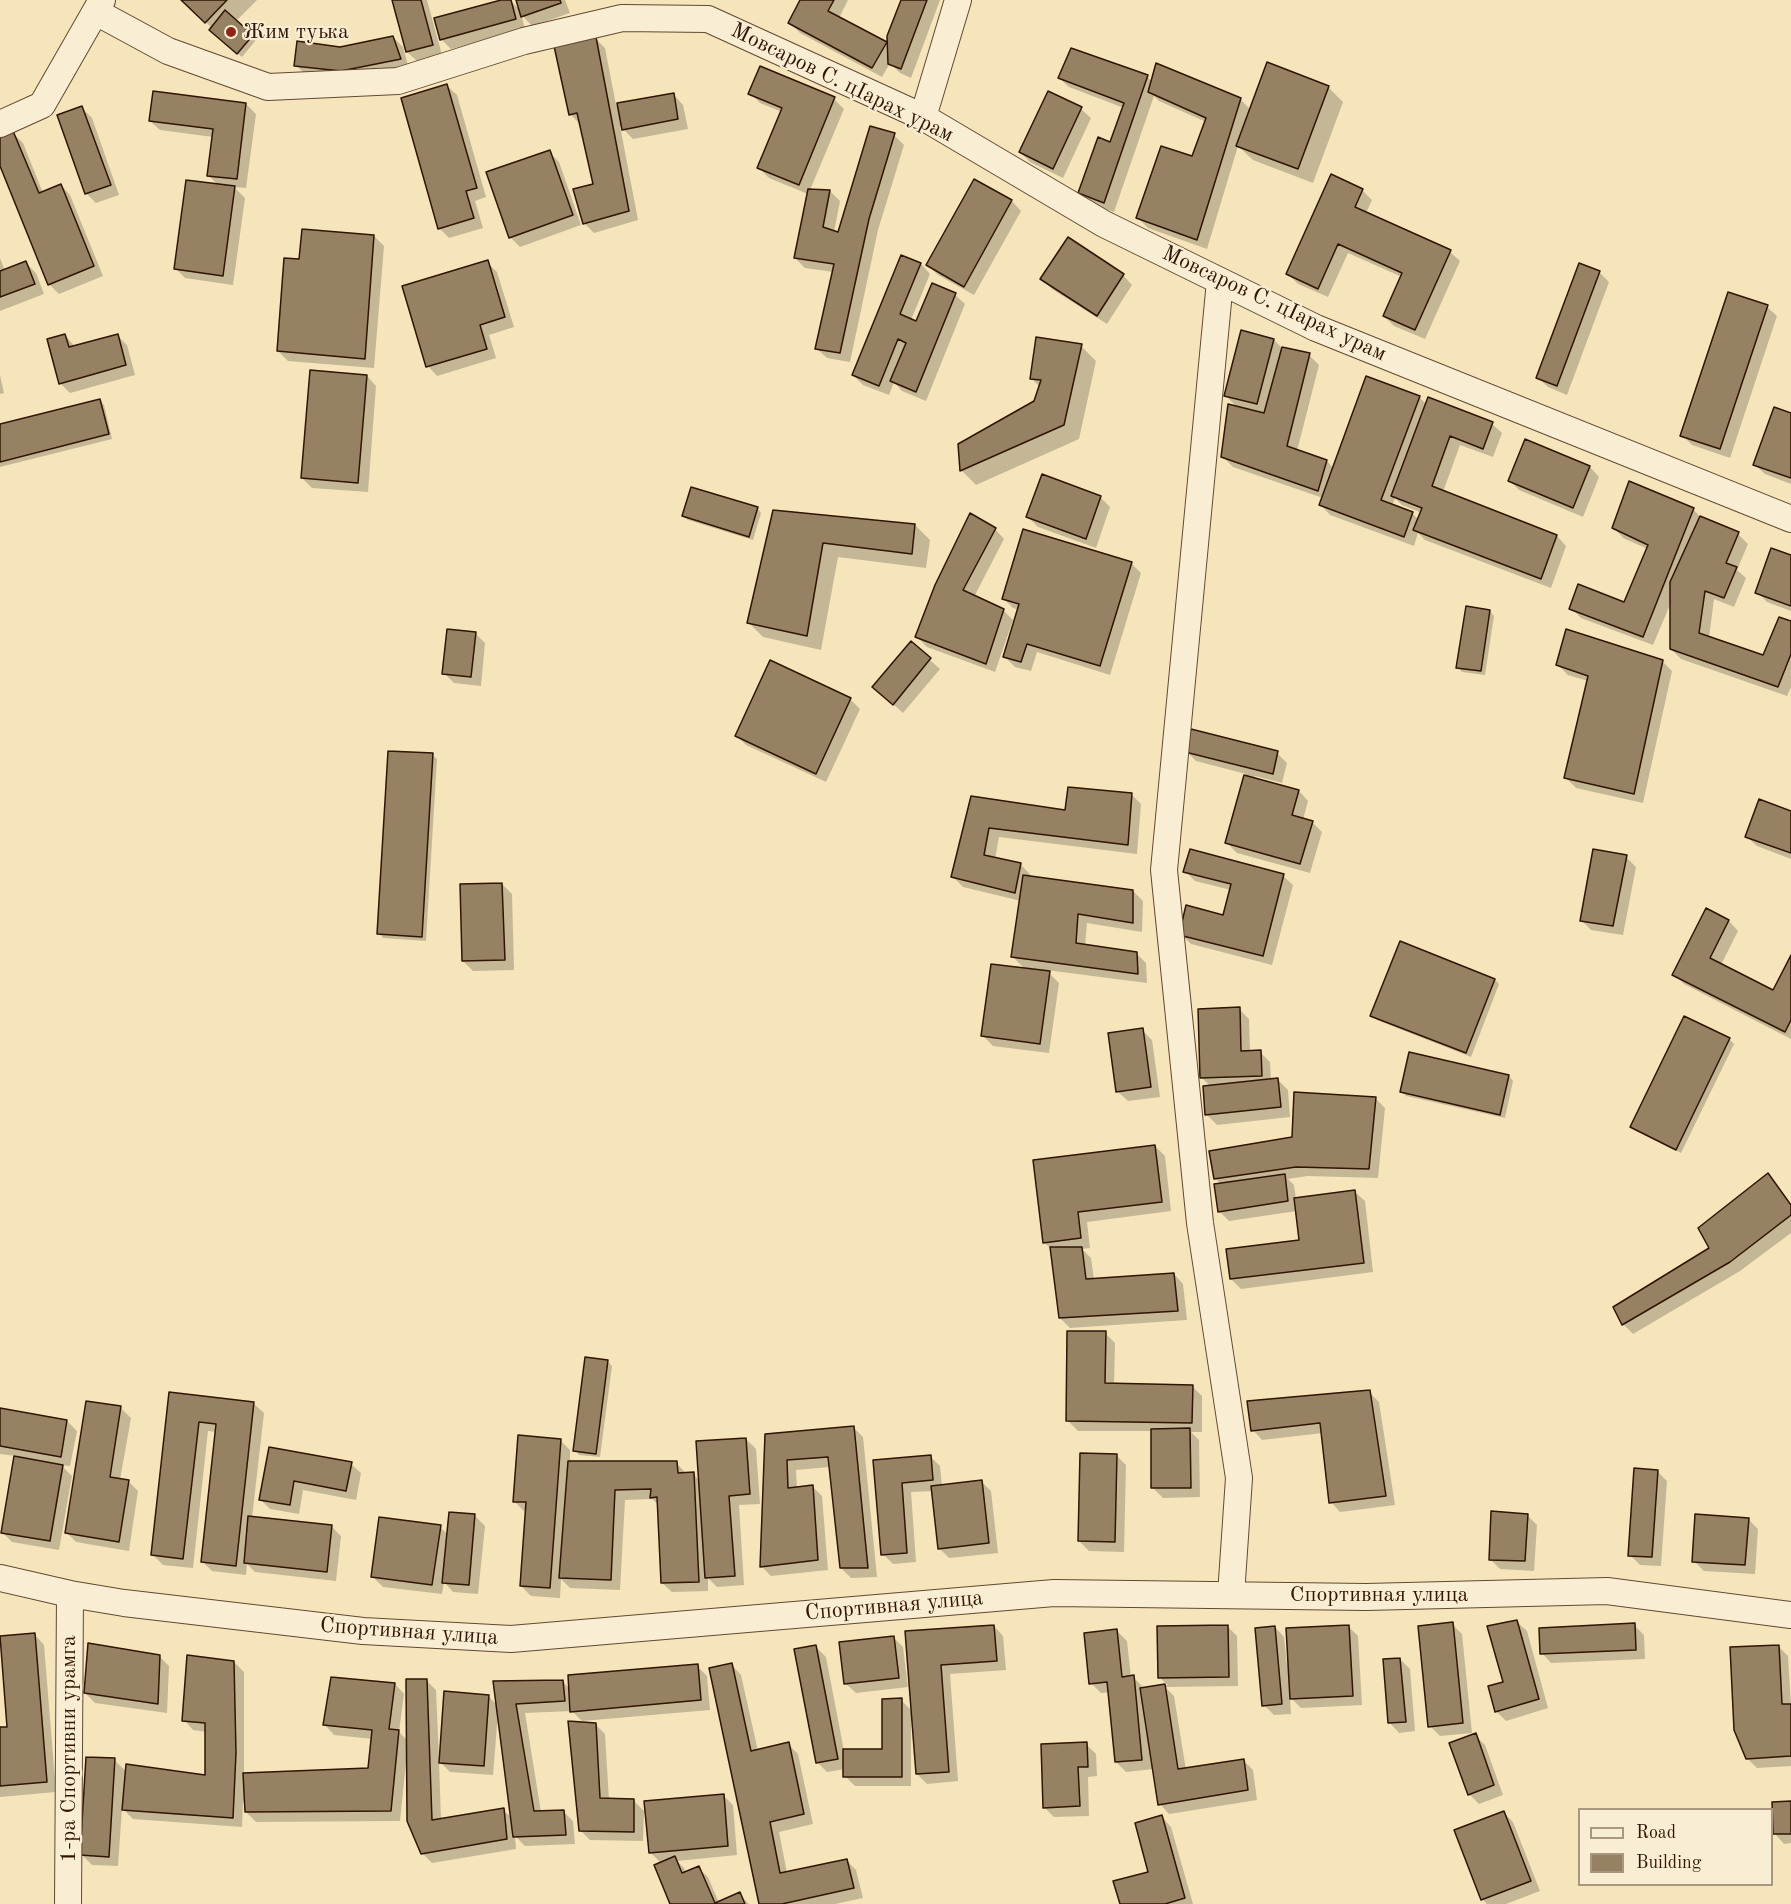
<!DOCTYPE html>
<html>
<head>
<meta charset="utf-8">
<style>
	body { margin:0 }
	#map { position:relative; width:1791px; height:1904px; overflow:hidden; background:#f6e5bb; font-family:"Old Standard TT",serif }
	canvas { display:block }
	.legend { position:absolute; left:1578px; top:1808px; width:195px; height:78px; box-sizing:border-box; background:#f9eed3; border:2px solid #a99780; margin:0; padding:8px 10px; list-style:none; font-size:18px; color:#301404 }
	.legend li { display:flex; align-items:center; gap:12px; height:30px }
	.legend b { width:30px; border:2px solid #a99780 }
</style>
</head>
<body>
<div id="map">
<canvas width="1791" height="1904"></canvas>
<ul class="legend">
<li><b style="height:8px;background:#f9eed3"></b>Road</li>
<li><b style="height:16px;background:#978163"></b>Building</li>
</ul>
</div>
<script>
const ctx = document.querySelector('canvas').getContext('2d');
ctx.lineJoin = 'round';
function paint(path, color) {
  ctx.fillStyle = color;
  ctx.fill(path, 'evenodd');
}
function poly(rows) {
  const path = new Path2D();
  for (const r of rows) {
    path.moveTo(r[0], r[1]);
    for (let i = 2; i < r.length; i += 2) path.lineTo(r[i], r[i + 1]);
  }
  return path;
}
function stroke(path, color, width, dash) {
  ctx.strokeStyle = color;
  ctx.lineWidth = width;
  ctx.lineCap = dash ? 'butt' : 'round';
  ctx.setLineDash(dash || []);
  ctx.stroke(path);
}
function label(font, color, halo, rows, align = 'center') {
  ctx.font = font + ' "Old Standard TT",serif';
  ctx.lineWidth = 4.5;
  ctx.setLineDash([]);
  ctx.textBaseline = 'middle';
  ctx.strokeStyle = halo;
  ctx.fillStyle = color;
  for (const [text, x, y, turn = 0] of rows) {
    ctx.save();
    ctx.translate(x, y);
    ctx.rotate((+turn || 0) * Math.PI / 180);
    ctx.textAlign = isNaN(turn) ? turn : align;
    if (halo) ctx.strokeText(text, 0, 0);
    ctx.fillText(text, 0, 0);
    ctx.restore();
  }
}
const shadow = poly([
	[183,0,257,0,236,21,256,40,242,57,215,34,212,28],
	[394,0,427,0,442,55,417,61,407,52],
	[507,0,510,0,520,10,517,0,565,0,570,13,532,26,521,14,525,29,451,49,441,39],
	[802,0,848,0,839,18,889,46,903,0,940,0,911,78,900,73,890,63,882,77,800,33,790,23],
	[393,37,403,47,409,69,306,75,296,65,340,49],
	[595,38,605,48,616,105,674,95,683,105,688,129,633,139,620,126,638,220,594,233,584,223,595,185,581,125,570,114],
	[760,68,834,99,844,109,810,190,830,191,840,201,834,232,839,233,894,135,904,145,878,230,850,362,827,358,817,349,834,272,805,268,795,258,808,194,769,178,759,168,782,112,760,103,750,93],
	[1147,76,1152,82,1240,99,1251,110,1328,87,1343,102,1313,183,1253,160,1238,146,1207,249,1148,228,1138,218,1193,158,1206,122,1159,101,1154,96,1114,212,1089,203,1080,193,1111,144,1124,108,1069,87,1059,78],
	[447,86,457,95,486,197,475,201,483,228,449,238,439,228],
	[246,104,256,114,246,188,234,187,245,198,233,285,185,278,175,268,219,186,208,175,213,137,160,130,150,121],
	[82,108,92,118,119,195,96,203,86,193],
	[1081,109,1091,118,1063,178,1030,162,1020,152],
	[13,133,23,143,43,193,61,185,70,195,103,276,59,294,49,284,0,162,0,138],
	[549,152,559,162,581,225,520,247,510,237],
	[975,181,1012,201,1021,211,974,295,938,275,928,265],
	[1362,190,1372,200,1366,213,1450,252,1460,261,1425,339,1394,326,1384,316,1402,277,1348,253,1328,297,1298,284,1288,274],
	[374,236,384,246,374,368,288,361,278,351,300,261],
	[902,257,921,264,930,274,911,320,917,323,955,295,965,304,926,401,902,391,894,382,889,395,863,385,853,375],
	[0,258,5,271,26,263,36,273,44,294,0,311],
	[487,262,497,272,514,327,489,335,496,358,437,376,428,366],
	[1599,272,1609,282,1567,395,1548,387,1538,378],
	[1123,275,1132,285,1107,324,1052,289,1042,279],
	[1767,307,1777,316,1730,458,1692,445,1682,435],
	[1242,332,1274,340,1282,348,1309,355,1319,365,1297,451,1327,461,1334,469,1419,397,1427,405,1492,424,1502,433,1493,457,1460,445,1443,492,1557,536,1566,546,1551,588,1425,540,1418,533,1414,546,1330,515,1321,505,1323,498,1233,467,1223,457,1239,409,1225,395],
	[1395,498,1402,505,1422,513,1419,520,1412,513,1392,506],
	[65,335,75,347,118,336,127,345,135,375,70,393,60,383],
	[1081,346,1096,361,1079,439,976,485,961,470,1035,402,1040,387,1031,378],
	[0,375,4,393,0,394],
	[367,376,376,386,368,492,312,488,302,478],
	[99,400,104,405,112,439,0,467,0,426],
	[1791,414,1791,484,1765,474,1755,465],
	[1590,467,1599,477,1583,517,1519,490,1509,480],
	[1630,483,1694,510,1702,519,1738,534,1748,544,1737,570,1746,578,1734,607,1714,599,1709,638,1764,657,1791,622,1791,687,1787,696,1681,659,1671,649,1672,600,1653,645,1581,618,1571,608,1625,604,1648,549,1623,538,1614,528],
	[1100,497,1110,507,1096,548,1038,527,1028,517],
	[757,508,761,513,753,540,688,520,683,516],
	[774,511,915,525,930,540,926,568,838,557,821,650,763,637,748,622],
	[995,529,1004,539,974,597,1003,610,1013,620,995,672,927,647,917,637],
	[1791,557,1791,611,1767,602,1757,592],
	[1131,563,1141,573,1110,675,1037,652,1031,671,1015,667,1005,657,1019,610,1013,608,1003,598],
	[1490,611,1494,616,1485,675,1462,672,1458,667],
	[475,633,485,643,481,686,454,683,444,673],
	[911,643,940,669,903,713,874,687],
	[1662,661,1672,671,1643,803,1576,788,1566,778,1588,681,1568,675,1558,665],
	[850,699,860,709,826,782,746,745,737,736],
	[1186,751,1277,753,1287,763,1282,783,1255,776,1254,779,1299,791,1308,801,1303,820,1312,822,1322,832,1310,873,1237,853,1227,843,1246,774,1196,761],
	[432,755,437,759,426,941,383,938,379,933],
	[1131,794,1141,804,1137,854,999,837,995,859,1020,864,1030,874,1029,877,1133,891,1143,901,1142,932,1087,923,1085,946,1136,953,1146,963,1147,983,1046,970,1059,983,1049,1053,993,1046,983,1036,1026,970,1013,957,1021,901,963,887,953,877,972,798,1066,811],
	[1791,812,1791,859,1757,846,1747,837],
	[1626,857,1636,867,1623,935,1591,930,1581,920],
	[1185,871,1283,876,1293,885,1272,965,1191,944,1181,934,1224,917,1231,890,1195,881],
	[502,884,512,894,514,970,473,971,463,961],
	[1707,910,1729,921,1738,931,1721,965,1774,992,1791,958,1791,1039,1684,984,1674,974],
	[1495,980,1499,984,1471,1057,1377,1020,1372,1015],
	[1239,1009,1249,1019,1250,1052,1260,1052,1270,1062,1271,1080,1278,1080,1288,1090,1290,1117,1217,1125,1207,1115,1211,1087,1202,1078],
	[1142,1030,1152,1040,1160,1097,1128,1101,1118,1092],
	[1729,1039,1734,1044,1681,1153,1637,1131,1632,1126],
	[1509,1076,1513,1081,1505,1118,1406,1096,1401,1091],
	[1375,1098,1385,1108,1378,1178,1307,1176,1288,1179,1294,1185,1296,1199,1355,1192,1365,1201,1373,1272,1241,1289,1231,1279,1300,1241,1297,1211,1229,1221,1219,1211,1221,1184,1215,1178],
	[1155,1146,1165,1156,1171,1211,1087,1222,1090,1248,1082,1249,1091,1258,1094,1280,1174,1274,1183,1284,1187,1320,1070,1328,1060,1318,1051,1249,1044,1242,1034,1161],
	[1767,1175,1777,1185,1791,1204,1791,1233,1740,1271,1633,1334,1623,1324,1615,1307,1711,1249],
	[1105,1333,1115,1343,1114,1385,1192,1386,1202,1396,1202,1432,1191,1432,1199,1440,1200,1497,1163,1498,1153,1488,1152,1431,1078,1431,1068,1421],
	[607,1361,612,1366,600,1457,579,1455,575,1450],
	[1369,1392,1379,1402,1395,1505,1340,1512,1331,1502,1323,1433,1262,1440,1253,1430],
	[171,1394,254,1404,264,1413,252,1518,331,1526,341,1536,336,1581,255,1572,247,1564,246,1575,212,1571,202,1561,217,1432,208,1431,193,1568,163,1565,153,1555],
	[121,1408,131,1418,120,1480,128,1481,138,1491,129,1551,76,1542,66,1532],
	[0,1409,67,1421,77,1431,70,1466,61,1465,72,1476,59,1550,12,1542,2,1532,16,1456,0,1454],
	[853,1427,863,1437,877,1577,851,1578,841,1568,830,1467,796,1470,797,1488,812,1486,822,1496,828,1570,771,1576,761,1566,767,1435],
	[746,1439,756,1449,760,1504,739,1505,744,1585,717,1587,708,1578,708,1591,672,1592,662,1583,659,1505,652,1499,625,1500,620,1590,570,1588,561,1579,560,1598,531,1596,521,1586,527,1511,524,1511,514,1501,560,1440,570,1450,570,1462,676,1463,686,1473,693,1474,700,1481],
	[270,1449,351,1464,361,1473,356,1500,303,1490,299,1514,270,1509,261,1500],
	[1116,1455,1126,1465,1124,1552,1089,1551,1079,1541],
	[930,1456,940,1466,942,1486,981,1481,991,1491,998,1553,949,1558,939,1548,933,1491,911,1492,916,1562,893,1564,883,1554,875,1461],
	[1657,1471,1667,1481,1661,1566,1640,1565,1630,1555],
	[1527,1515,1537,1525,1534,1571,1500,1569,1490,1559],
	[475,1516,485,1526,478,1594,453,1592,444,1582,442,1594,383,1587,373,1577,440,1527,448,1535],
	[1748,1519,1758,1529,1755,1574,1704,1571,1694,1561],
	[1517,1622,1527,1631,1548,1708,1506,1721,1496,1711,1504,1683],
	[1452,1624,1462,1634,1472,1733,1440,1736,1430,1726],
	[1634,1625,1644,1635,1645,1659,1551,1663,1542,1653],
	[994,1626,1003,1636,1006,1670,950,1674,958,1781,927,1784,917,1774,913,1719,911,1719,911,1786,855,1786,845,1776,845,1769,827,1772,817,1762,816,1647,826,1657,844,1751,884,1751,901,1700,913,1712,907,1633],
	[1227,1626,1237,1636,1238,1686,1165,1687,1174,1696,1186,1770,1243,1760,1253,1770,1257,1800,1169,1814,1160,1804,1154,1769,1126,1772,1116,1762,1110,1692,1101,1693,1091,1683,1117,1631,1127,1641,1131,1677,1133,1677,1143,1687,1144,1689,1168,1685,1159,1677],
	[1275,1627,1284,1637,1287,1665,1349,1627,1358,1636,1362,1705,1301,1708,1290,1697,1291,1714,1274,1715,1264,1705],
	[35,1635,44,1645,56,1792,0,1797,0,1729,8,1728],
	[893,1637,903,1647,908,1687,856,1693,846,1684],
	[1778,1646,1788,1656,1791,1705,1791,1766,1757,1768,1747,1758],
	[159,1656,169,1666,167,1713,95,1703,85,1693],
	[1400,1659,1410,1669,1415,1731,1399,1733,1390,1723],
	[234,1662,244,1672,244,1774,370,1770,373,1739,334,1735,325,1725,395,1684,404,1694,399,1732,408,1741,426,1680,436,1690,439,1758,441,1758,488,1696,498,1706,562,1681,570,1689,697,1666,707,1676,710,1710,582,1721,572,1711,525,1713,541,1812,563,1811,573,1821,575,1844,525,1846,515,1836,516,1849,432,1863,422,1853,408,1762,406,1762,400,1821,256,1822,246,1812,246,1802,243,1802,242,1827,133,1819,122,1808,118,1866,92,1865,82,1855,114,1760,127,1772,207,1777,207,1732,193,1730,184,1720],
	[498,1713,513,1819,503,1810,441,1820,439,1761,450,1772,493,1775],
	[732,1665,741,1675,758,1751,788,1744,798,1754,813,1824,779,1832,787,1873,846,1860,856,1870,863,1898,835,1904,761,1904],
	[595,1724,605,1734,609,1800,634,1801,644,1811,643,1841,590,1840,580,1830],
	[1475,1735,1485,1745,1503,1795,1479,1804,1469,1794],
	[1086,1744,1096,1754,1097,1776,1088,1777,1089,1816,1054,1817,1044,1807],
	[723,1795,733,1805,737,1855,677,1861,684,1868,686,1873,698,1868,708,1877,719,1903,739,1894,749,1904,672,1904,661,1863,650,1852],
	[1791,1803,1791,1843,1784,1844,1775,1834],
	[1503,1812,1513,1822,1540,1891,1506,1904,1487,1904,1482,1899],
	[1162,1817,1171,1827,1193,1904,1121,1904,1150,1873]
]);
const building = poly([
	[181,0,227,0,205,23,181,0],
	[392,0,421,0,433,45,406,52,392,0],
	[501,0,511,0,516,19,440,40,434,18,501,0],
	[516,0,560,0,561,3,521,17,516,0],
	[800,0,834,0,828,11,887,42,872,68,788,23,800,0],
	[901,0,927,0,901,69,888,64,887,36,901,0],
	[225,10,253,35,237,54,209,30,225,10],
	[393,36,401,59,341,71,294,66,297,41,340,47,393,36],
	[596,37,629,211,583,224,573,189,593,184,577,113,569,115,554,46,596,37],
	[1071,48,1148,75,1104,203,1078,193,1098,137,1110,142,1124,103,1058,78,1071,48],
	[1267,62,1329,86,1298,169,1236,146,1267,62],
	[1156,63,1241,98,1197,240,1136,218,1161,146,1192,156,1206,118,1148,92,1156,63],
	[760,66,835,97,799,185,757,168,782,108,748,94,760,66],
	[447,84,477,188,466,191,474,218,438,229,401,98,447,84],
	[153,91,246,103,237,179,207,176,213,129,149,121,153,91],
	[1048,91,1082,107,1053,169,1019,152,1048,91],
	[674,93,678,119,622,130,617,103,674,93],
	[82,106,111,185,85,194,57,115,82,106],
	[870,126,895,133,869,219,840,353,815,349,834,264,794,258,808,189,830,190,823,227,838,232,870,126],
	[13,131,39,193,61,184,94,266,48,285,0,166,0,136,13,131],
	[550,150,573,215,509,238,486,172,550,150],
	[1331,174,1363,189,1355,207,1451,250,1415,330,1383,316,1402,273,1338,244,1318,289,1286,274,1331,174],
	[974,179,1012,200,964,287,926,265,974,179],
	[186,180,235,186,223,276,174,269,186,180],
	[302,229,374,235,365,359,277,351,284,258,299,259,302,229],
	[1068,237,1124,274,1097,316,1040,279,1068,237],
	[901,255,921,263,900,314,916,321,932,283,956,293,916,392,890,381,906,343,898,339,879,386,852,375,901,255],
	[488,260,505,317,480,325,487,349,426,367,402,286,488,260],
	[26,261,35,284,0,297,0,271,26,261],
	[1579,263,1600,271,1557,386,1536,378,1579,263],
	[1728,292,1768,305,1720,449,1680,436,1728,292],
	[1241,330,1274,339,1257,404,1224,396,1241,330],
	[65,334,69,347,118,334,126,365,59,384,47,339,65,334],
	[1036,337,1082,344,1064,425,960,471,958,444,1034,401,1041,380,1030,379,1036,337],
	[1282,347,1310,353,1287,446,1327,460,1318,491,1221,457,1228,404,1264,413,1282,347],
	[310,370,367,375,358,483,301,478,310,370],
	[1366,376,1420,396,1381,500,1413,512,1404,537,1319,505,1366,376],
	[1428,397,1493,422,1483,449,1450,436,1432,486,1557,535,1541,579,1413,530,1422,508,1391,496,1428,397],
	[100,399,109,434,0,462,0,424,100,399],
	[1774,407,1791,413,1791,478,1753,465,1774,407],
	[1525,439,1590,466,1573,508,1508,481,1525,439],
	[1042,474,1101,496,1086,539,1026,517,1042,474],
	[1629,481,1694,508,1643,637,1569,609,1578,584,1624,602,1648,545,1612,528,1629,481],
	[691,487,758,507,749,537,682,516,691,487],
	[773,510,915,524,912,554,823,543,807,636,747,623,773,510],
	[970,513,996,528,963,590,1004,609,986,664,915,637,935,585,970,513],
	[1700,516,1739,532,1726,563,1737,567,1724,598,1705,591,1699,633,1763,655,1779,617,1791,621,1791,654,1778,687,1670,649,1670,582,1700,516],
	[1023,529,1132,562,1100,666,1027,644,1021,662,1003,657,1019,604,1002,599,1023,529],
	[1771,548,1791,555,1791,606,1755,593,1771,548],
	[1466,606,1490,610,1481,671,1456,668,1466,606],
	[447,629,476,632,471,677,442,674,447,629],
	[1566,629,1663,660,1634,794,1564,778,1588,676,1556,665,1566,629],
	[911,641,931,658,893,705,872,687,911,641],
	[770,660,851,698,816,774,735,736,770,660],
	[1191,729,1278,751,1273,774,1185,752,1191,729],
	[388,751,433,753,422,937,377,934,388,751],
	[1244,775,1299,790,1292,815,1313,821,1300,864,1225,843,1244,775],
	[1068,787,1132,793,1128,845,989,828,984,855,1021,863,1015,893,951,877,971,796,1065,810,1068,787],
	[1759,799,1791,811,1791,853,1745,837,1759,799],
	[1190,849,1284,874,1263,956,1179,935,1186,905,1223,915,1231,884,1183,872,1190,849],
	[1593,849,1627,855,1613,926,1580,921,1593,849],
	[1023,875,1133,890,1133,923,1078,914,1076,943,1137,952,1138,974,1011,957,1023,875],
	[502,883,505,960,462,961,460,884,502,883],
	[1706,908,1729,920,1710,958,1773,990,1791,955,1791,1020,1785,1032,1672,975,1706,908],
	[1400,941,1495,979,1466,1053,1370,1016,1400,941],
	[991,964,1050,971,1040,1044,981,1036,991,964],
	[1240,1007,1241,1051,1261,1050,1262,1076,1200,1078,1198,1009,1240,1007],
	[1684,1016,1730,1038,1676,1150,1630,1127,1684,1016],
	[1143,1028,1151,1087,1116,1092,1108,1033,1143,1028],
	[1409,1052,1509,1075,1500,1115,1400,1092,1409,1052],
	[1278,1078,1281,1107,1205,1115,1203,1086,1278,1078],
	[1294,1092,1376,1097,1369,1169,1296,1167,1214,1179,1209,1151,1292,1137,1294,1092],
	[1155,1145,1162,1202,1078,1212,1081,1238,1043,1243,1033,1160,1155,1145],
	[1768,1173,1791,1205,1791,1215,1730,1262,1622,1325,1613,1307,1709,1248,1698,1228,1768,1173],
	[1285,1174,1288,1201,1218,1212,1214,1184,1285,1174],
	[1355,1190,1364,1263,1230,1279,1226,1249,1299,1240,1294,1198,1355,1190],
	[1050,1247,1082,1247,1086,1279,1174,1273,1178,1311,1059,1318,1050,1247],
	[1067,1331,1106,1331,1105,1383,1193,1385,1192,1423,1066,1421,1067,1331],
	[585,1357,608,1360,596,1454,573,1451,585,1357],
	[1370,1390,1386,1496,1329,1503,1320,1423,1251,1431,1247,1401,1370,1390],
	[169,1392,254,1402,236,1566,201,1562,216,1424,199,1422,183,1559,151,1555,169,1392],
	[86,1401,121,1406,110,1477,129,1480,119,1542,65,1533,86,1401],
	[0,1408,67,1420,61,1457,0,1446,0,1408],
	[854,1426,868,1568,840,1568,828,1457,787,1460,788,1488,813,1485,818,1560,760,1567,765,1434,854,1426],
	[1190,1428,1191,1488,1151,1488,1151,1429,1190,1428],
	[518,1435,561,1439,550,1588,520,1586,526,1502,513,1502,518,1435],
	[746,1438,750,1494,729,1496,735,1576,705,1578,696,1441,746,1438],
	[269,1447,352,1462,346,1491,294,1481,290,1505,259,1500,269,1447],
	[1080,1453,1117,1454,1115,1542,1078,1541,1080,1453],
	[931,1455,933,1480,902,1483,907,1553,881,1555,873,1460,931,1455],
	[14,1456,63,1465,50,1541,1,1533,14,1456],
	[568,1461,677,1461,678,1473,694,1472,699,1582,661,1583,657,1497,650,1498,651,1489,615,1490,611,1580,559,1578,568,1461],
	[1634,1468,1658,1470,1652,1557,1628,1556,1634,1468],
	[982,1480,989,1543,938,1549,931,1486,982,1480],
	[1491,1511,1528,1514,1525,1561,1489,1560,1491,1511],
	[449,1512,475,1514,469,1585,442,1583,449,1512],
	[1695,1514,1749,1518,1745,1565,1692,1562,1695,1514],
	[248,1516,332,1525,327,1572,244,1563,248,1516],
	[379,1517,441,1525,432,1585,371,1577,379,1517],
	[1517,1620,1539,1699,1495,1712,1488,1686,1503,1682,1487,1626,1517,1620],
	[1453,1622,1463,1723,1428,1727,1418,1626,1453,1622],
	[1635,1623,1636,1650,1540,1654,1539,1628,1635,1623],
	[994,1625,997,1661,941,1665,949,1772,916,1774,905,1631,994,1625],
	[1228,1625,1229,1677,1158,1678,1157,1626,1228,1625],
	[1349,1625,1353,1696,1290,1699,1286,1628,1349,1625],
	[1275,1626,1282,1704,1262,1706,1255,1628,1275,1626],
	[1117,1629,1122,1677,1134,1675,1142,1760,1115,1762,1107,1682,1089,1684,1084,1633,1117,1629],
	[35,1633,47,1782,0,1786,0,1727,7,1727,0,1636,35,1633],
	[894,1636,899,1678,844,1684,839,1642,894,1636],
	[88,1643,160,1655,158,1704,84,1693,88,1643],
	[816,1645,838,1759,816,1763,794,1649,816,1645],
	[1779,1645,1782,1704,1791,1704,1791,1756,1746,1759,1734,1730,1730,1647,1779,1645],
	[187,1655,234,1661,236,1753,233,1818,122,1810,126,1764,205,1775,205,1723,182,1721,187,1655],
	[1400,1658,1406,1722,1388,1723,1383,1659,1400,1658],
	[732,1663,751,1751,789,1742,804,1814,770,1822,780,1873,847,1859,854,1888,782,1904,759,1904,709,1668,732,1663],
	[698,1664,701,1700,570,1712,568,1675,698,1664],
	[331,1677,395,1683,389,1729,399,1730,391,1811,245,1812,243,1773,368,1768,372,1730,323,1725,331,1677],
	[406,1679,427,1679,432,1820,504,1808,507,1839,421,1854,407,1821,406,1679],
	[563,1680,565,1701,516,1704,534,1811,564,1810,566,1835,513,1837,493,1681,563,1680],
	[1165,1684,1178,1769,1244,1759,1248,1790,1158,1805,1140,1688,1165,1684],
	[444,1691,489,1695,484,1766,439,1763,444,1691],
	[902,1698,902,1777,843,1777,843,1749,882,1749,882,1699,902,1698],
	[568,1721,596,1723,600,1798,634,1799,634,1832,579,1831,568,1721],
	[1476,1733,1494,1785,1468,1795,1449,1743,1476,1733],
	[1087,1742,1088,1767,1078,1767,1080,1806,1043,1808,1041,1744,1087,1742],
	[86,1757,115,1758,109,1857,80,1855,86,1757],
	[724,1794,728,1846,649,1853,644,1801,724,1794],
	[1791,1801,1791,1834,1773,1834,1772,1802,1791,1801],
	[1504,1811,1531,1881,1481,1900,1454,1830,1504,1811],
	[1162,1815,1185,1898,1165,1904,1120,1904,1113,1881,1148,1872,1135,1823,1162,1815],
	[675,1856,682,1873,699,1866,715,1903,740,1892,745,1904,670,1904,654,1865,675,1856]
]);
const street = poly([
	[96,12,168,51,268,87,398,81,524,41,622,18,708,19,923,117,1104,224,1316,328,1791,519],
	[923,117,958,0],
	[0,124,42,105,102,0],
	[1220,281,1164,870,1200,1223,1239,1478,1231,1595],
	[0,1578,70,1594,124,1603,363,1631,511,1639,1054,1593,1366,1597,1607,1591,1791,1615],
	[68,1904,70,1594]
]);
const markers = [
	[231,32,6,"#8f2418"]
];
const poiNames = [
	["Жим туька",243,32]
];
const streetNames = [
	["Мовсаров С. цIарах урам",842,83,26],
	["Мовсаров С. цIарах урам",1274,304,25],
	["Спортивная улица",1379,1595],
	["Спортивная улица",894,1606,-5],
	["Спортивная улица",409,1632,4],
	["1-ра Спортивни урамга",69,1749,-90]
];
paint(shadow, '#0003');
paint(building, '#978163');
stroke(building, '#301404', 1.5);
stroke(street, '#624832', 28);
stroke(street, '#f9eed3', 26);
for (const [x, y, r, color] of markers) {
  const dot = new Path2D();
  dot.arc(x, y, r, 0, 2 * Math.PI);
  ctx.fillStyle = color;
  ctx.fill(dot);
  stroke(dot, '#f9eed3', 2);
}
label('22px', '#301404', '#f9eed3', poiNames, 'left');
label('22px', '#301404', '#f9eed3', streetNames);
</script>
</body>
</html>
